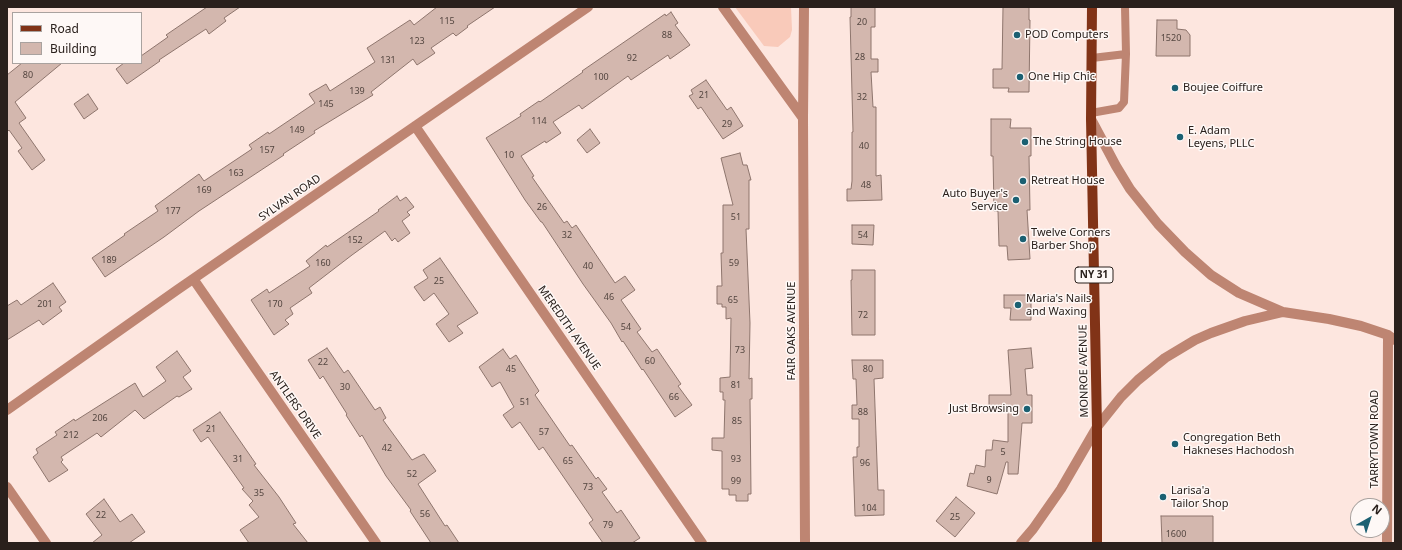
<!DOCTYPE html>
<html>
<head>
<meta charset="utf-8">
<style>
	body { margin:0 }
	#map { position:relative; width:1402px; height:550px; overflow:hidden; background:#fde6df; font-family:"Noto Sans",sans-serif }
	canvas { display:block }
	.frame { position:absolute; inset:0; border:8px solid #2a201c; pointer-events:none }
	.legend { position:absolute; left:12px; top:12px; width:130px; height:52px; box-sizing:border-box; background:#fef8f6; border:1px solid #a9a29f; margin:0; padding:5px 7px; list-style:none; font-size:12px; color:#2a201c }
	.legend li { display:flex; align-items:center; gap:8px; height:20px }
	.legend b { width:20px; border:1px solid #a9a29f }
	.north { position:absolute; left:1350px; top:498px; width:40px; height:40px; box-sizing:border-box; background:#fef8f6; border:1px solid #a9a29f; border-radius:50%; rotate:39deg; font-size:11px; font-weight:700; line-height:16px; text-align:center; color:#2a201c }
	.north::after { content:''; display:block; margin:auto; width:14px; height:18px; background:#1b6072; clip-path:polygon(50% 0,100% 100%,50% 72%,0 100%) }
</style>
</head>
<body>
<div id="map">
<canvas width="1402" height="550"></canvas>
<div class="frame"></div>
<ul class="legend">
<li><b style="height:5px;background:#813317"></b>Road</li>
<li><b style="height:11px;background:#d3b7ae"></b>Building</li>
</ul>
<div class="north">N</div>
</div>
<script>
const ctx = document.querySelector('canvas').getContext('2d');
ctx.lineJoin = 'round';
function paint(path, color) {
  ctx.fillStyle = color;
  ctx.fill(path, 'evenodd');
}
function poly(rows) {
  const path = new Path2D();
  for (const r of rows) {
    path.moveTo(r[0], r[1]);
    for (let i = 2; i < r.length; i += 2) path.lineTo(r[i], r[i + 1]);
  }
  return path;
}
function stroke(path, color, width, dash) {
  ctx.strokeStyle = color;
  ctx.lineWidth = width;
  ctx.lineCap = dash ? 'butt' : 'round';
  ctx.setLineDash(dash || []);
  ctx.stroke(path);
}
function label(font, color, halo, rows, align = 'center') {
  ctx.font = font + ' "Noto Sans",sans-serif';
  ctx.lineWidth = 3;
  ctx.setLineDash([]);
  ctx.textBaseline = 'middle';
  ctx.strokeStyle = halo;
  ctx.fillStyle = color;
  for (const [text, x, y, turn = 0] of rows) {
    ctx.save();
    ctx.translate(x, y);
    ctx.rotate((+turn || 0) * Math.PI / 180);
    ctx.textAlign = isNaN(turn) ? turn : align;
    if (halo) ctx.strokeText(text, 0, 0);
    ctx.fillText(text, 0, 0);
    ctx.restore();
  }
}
const green = poly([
	[735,7,791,7,792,30,790,37,778,47,764,46]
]);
const building = poly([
	[207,7,240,7,224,18,226,21,209,34,206,29,159,60,160,61,127,84,116,69,124,63,141,63,141,56,168,37,166,35,207,7],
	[437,7,495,7,467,26,468,27,456,36,453,33,431,48,435,53,417,65,413,59,371,92,373,95,314,131,315,133,283,154,284,155,199,211,164,237,105,277,92,258,125,235,124,234,158,211,155,206,199,174,204,181,252,149,249,145,268,132,269,134,315,103,309,94,326,84,330,91,375,62,367,48,410,20,414,25,437,7],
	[851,7,875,7,875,27,871,27,871,59,878,59,878,72,871,72,873,107,876,107,876,176,881,175,882,200,847,201,847,189,851,189,852,181,852,132,853,132,850,17,851,17,851,7],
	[1003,7,1029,7,1029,20,1030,20,1029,92,1008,92,1009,88,993,88,993,69,1002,69,1003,7],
	[671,12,678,23,675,25,690,45,670,59,668,55,631,80,628,76,582,109,579,105,553,122,561,133,546,143,545,141,521,156,534,176,532,177,564,223,567,221,572,228,576,225,615,283,625,276,635,290,621,300,641,329,637,332,652,352,657,349,681,384,678,386,692,405,675,417,643,369,642,370,623,341,622,342,611,323,583,284,542,222,541,222,525,200,486,138,521,116,520,114,539,101,540,102,583,72,582,71,665,14,666,16,671,12],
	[1157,20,1177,20,1177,29,1186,30,1190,35,1190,56,1156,56,1157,20],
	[22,63,62,63,15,102,26,118,19,123,45,160,32,170,18,151,22,148,9,130,7,132,7,75,22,63],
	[706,80,727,110,731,107,743,126,723,139,701,107,698,109,689,96,693,94,691,90,706,80],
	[88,94,98,109,84,119,74,104,88,94],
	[991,119,1011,119,1010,128,1031,128,1031,156,1029,156,1030,210,1027,210,1030,259,1008,260,1007,246,999,246,998,211,994,211,993,156,991,156,991,119],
	[590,129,600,143,587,153,577,140,590,129],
	[740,153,743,165,747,165,751,180,749,180,749,229,746,229,750,323,749,379,752,378,752,399,750,399,751,494,748,494,748,501,736,501,736,495,729,495,729,489,722,489,722,451,712,450,712,438,724,438,725,400,723,400,723,392,720,392,720,378,730,377,731,318,726,319,726,307,722,307,722,304,717,304,717,286,722,286,721,253,723,253,723,205,733,205,721,158,740,153],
	[397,196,400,201,406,197,414,207,407,212,410,215,402,221,410,233,398,242,395,238,392,241,385,231,352,255,309,288,312,293,290,308,293,314,285,320,289,324,274,335,251,300,267,289,269,293,310,266,306,261,326,245,327,247,379,211,378,210,397,196],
	[852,225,874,225,873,245,852,244,852,225],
	[440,258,478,313,457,326,463,333,449,342,436,324,449,314,434,293,424,301,414,287,428,278,423,270,440,258],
	[852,270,875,270,875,335,852,335,851,280,852,280,852,270],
	[53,283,66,302,59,307,62,311,43,325,39,320,7,340,7,306,17,300,21,305,53,283],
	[1004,295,1031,295,1031,320,1010,320,1011,308,1004,308,1004,295],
	[327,348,344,373,348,370,375,410,380,407,386,418,383,420,412,460,424,454,436,471,418,484,445,526,447,525,459,543,431,543,410,511,411,510,386,476,362,435,360,437,346,415,347,414,323,376,320,379,308,360,327,348],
	[1031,348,1033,368,1025,369,1027,395,1032,395,1032,423,1022,423,1018,474,1008,474,1008,462,1006,462,997,494,967,486,970,473,974,474,976,465,985,467,986,450,992,450,993,440,1008,442,1008,412,989,412,989,395,1011,395,1008,350,1031,348],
	[503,349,510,359,516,355,539,391,535,395,570,446,572,445,596,479,598,477,607,489,602,492,617,513,621,510,640,538,632,543,603,543,589,523,593,520,543,447,539,450,520,422,512,428,503,415,514,407,500,382,492,387,479,367,503,349],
	[177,351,191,371,183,377,192,389,179,397,177,396,144,419,135,410,101,437,97,433,61,457,63,460,61,462,68,470,49,482,33,457,38,453,36,449,57,435,55,432,74,419,75,421,135,383,143,397,166,381,156,367,177,351],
	[852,360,883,360,883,378,874,379,878,490,884,490,884,515,855,516,853,457,857,457,857,447,859,447,859,419,852,419,852,405,857,405,856,379,853,379,852,360],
	[220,412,256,464,254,465,279,497,296,523,293,524,308,543,249,543,240,530,259,517,249,505,253,501,242,489,244,488,208,437,201,442,193,430,220,412],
	[956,497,975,513,955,537,936,521,956,497],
	[104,499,120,522,132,514,145,532,129,543,92,543,102,535,86,514,104,499],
	[1161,516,1213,516,1213,543,1162,543,1161,516]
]);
const service = poly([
	[1092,58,1126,54,1125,7],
	[1091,113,1119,108,1124,102,1126,54]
]);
const minor = poly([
	[723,7,803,118],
	[804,7,803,118,805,543],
	[1091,119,1116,166,1130,189,1158,224,1185,252,1211,275,1239,293,1283,312,1329,319,1361,326,1388,335,1395,340],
	[415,126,702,543],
	[194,280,376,543],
	[7,410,177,290,588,7],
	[7,487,46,543],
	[1021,543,1033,529,1061,489,1097,427,1121,397,1138,380,1165,358,1195,340,1211,333,1245,321,1283,312],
	[1387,543,1388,335]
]);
const primary = poly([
	[1092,7,1091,119,1097,427,1097,543]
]);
const markers = [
	[1017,35,4,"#1b6072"],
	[1020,77,4,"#1b6072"],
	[1175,88,4,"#1b6072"],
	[1180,137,4,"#1b6072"],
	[1025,142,4,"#1b6072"],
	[1023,181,4,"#1b6072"],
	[1016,200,4,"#1b6072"],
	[1023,239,4,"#1b6072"],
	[1018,305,4,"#1b6072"],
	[1027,409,4,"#1b6072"],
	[1175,444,4,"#1b6072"],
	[1163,497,4,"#1b6072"]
];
const numberNames = [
	["115",447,21],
	["20",862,22],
	["88",667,35],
	["1520",1171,38],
	["123",417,41],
	["28",860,57],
	["92",632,58],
	["131",388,60],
	["80",28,75],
	["100",601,77],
	["139",357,91],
	["21",704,95],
	["32",862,97],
	["145",326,104],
	["114",539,121],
	["29",727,124],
	["149",297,130],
	["40",864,146],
	["157",267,150],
	["10",509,155],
	["163",236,173],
	["48",866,185],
	["169",204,190],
	["26",542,207],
	["177",173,211],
	["51",736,217],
	["32",567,235],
	["54",863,235],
	["152",355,240],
	["189",109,260],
	["160",323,263],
	["59",734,263],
	["40",588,266],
	["25",439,281],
	["46",609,297],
	["65",733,300],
	["201",45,304],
	["170",275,304],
	["72",863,315],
	["54",626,327],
	["73",740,350],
	["60",650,361],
	["22",323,362],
	["45",511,369],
	["80",868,369],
	["81",736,385],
	["30",345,387],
	["66",674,397],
	["51",525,402],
	["88",863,412],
	["206",100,418],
	["85",737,421],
	["21",211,429],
	["57",544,432],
	["212",71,435],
	["42",387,448],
	["5",1003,452],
	["31",238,459],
	["93",736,459],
	["65",568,461],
	["96",865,463],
	["52",412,474],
	["9",989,480],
	["99",736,481],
	["73",588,487],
	["35",259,493],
	["104",869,508],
	["56",425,514],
	["22",101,515],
	["25",955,517],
	["79",608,525],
	["1600",1176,534]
];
const shields = [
	[1094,275,38]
];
const shieldNames = [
	["NY 31",1094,275]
];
const poiNames = [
	["POD Computers",1025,35],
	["One Hip Chic",1028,77],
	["Boujee Coiffure",1183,88],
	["E. Adam",1188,131],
	["Leyens, PLLC",1188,144],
	["The String House",1033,142],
	["Retreat House",1031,181],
	["Auto Buyer's",1008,194,"right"],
	["Service",1008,207,"right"],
	["Twelve Corners",1031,233],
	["Barber Shop",1031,246],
	["Maria's Nails",1026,299],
	["and Waxing",1026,312],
	["Just Browsing",1019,409,"right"],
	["Congregation Beth",1183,438],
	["Hakneses Hachodosh",1183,451],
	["Larisa'a",1171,491],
	["Tailor Shop",1171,504]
];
const streetNames = [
	["SYLVAN ROAD",290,198,-35],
	["MEREDITH AVENUE",569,328,55],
	["FAIR OAKS AVENUE",792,331,-90],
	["MONROE AVENUE",1084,371,-91],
	["ANTLERS DRIVE",295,405,55],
	["TARRYTOWN ROAD",1375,439,-90]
];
paint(green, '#f9caba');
paint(building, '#d3b7ae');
stroke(building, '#8e756d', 1);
stroke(service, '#be8572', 8);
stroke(minor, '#be8572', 10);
stroke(primary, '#813317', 10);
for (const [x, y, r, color] of markers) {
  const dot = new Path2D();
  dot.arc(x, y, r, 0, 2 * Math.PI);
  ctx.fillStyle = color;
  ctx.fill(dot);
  stroke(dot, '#fef8f6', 1.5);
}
label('9px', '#544640', null, numberNames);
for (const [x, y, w] of shields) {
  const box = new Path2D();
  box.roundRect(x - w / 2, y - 8, w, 16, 3);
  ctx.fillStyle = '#fef8f6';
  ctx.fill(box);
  stroke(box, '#2a201c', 1);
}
label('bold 10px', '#2a201c', null, shieldNames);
label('11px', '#2a201c', '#fef8f6', poiNames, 'left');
label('11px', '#2a201c', '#fef8f6', streetNames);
</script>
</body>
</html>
